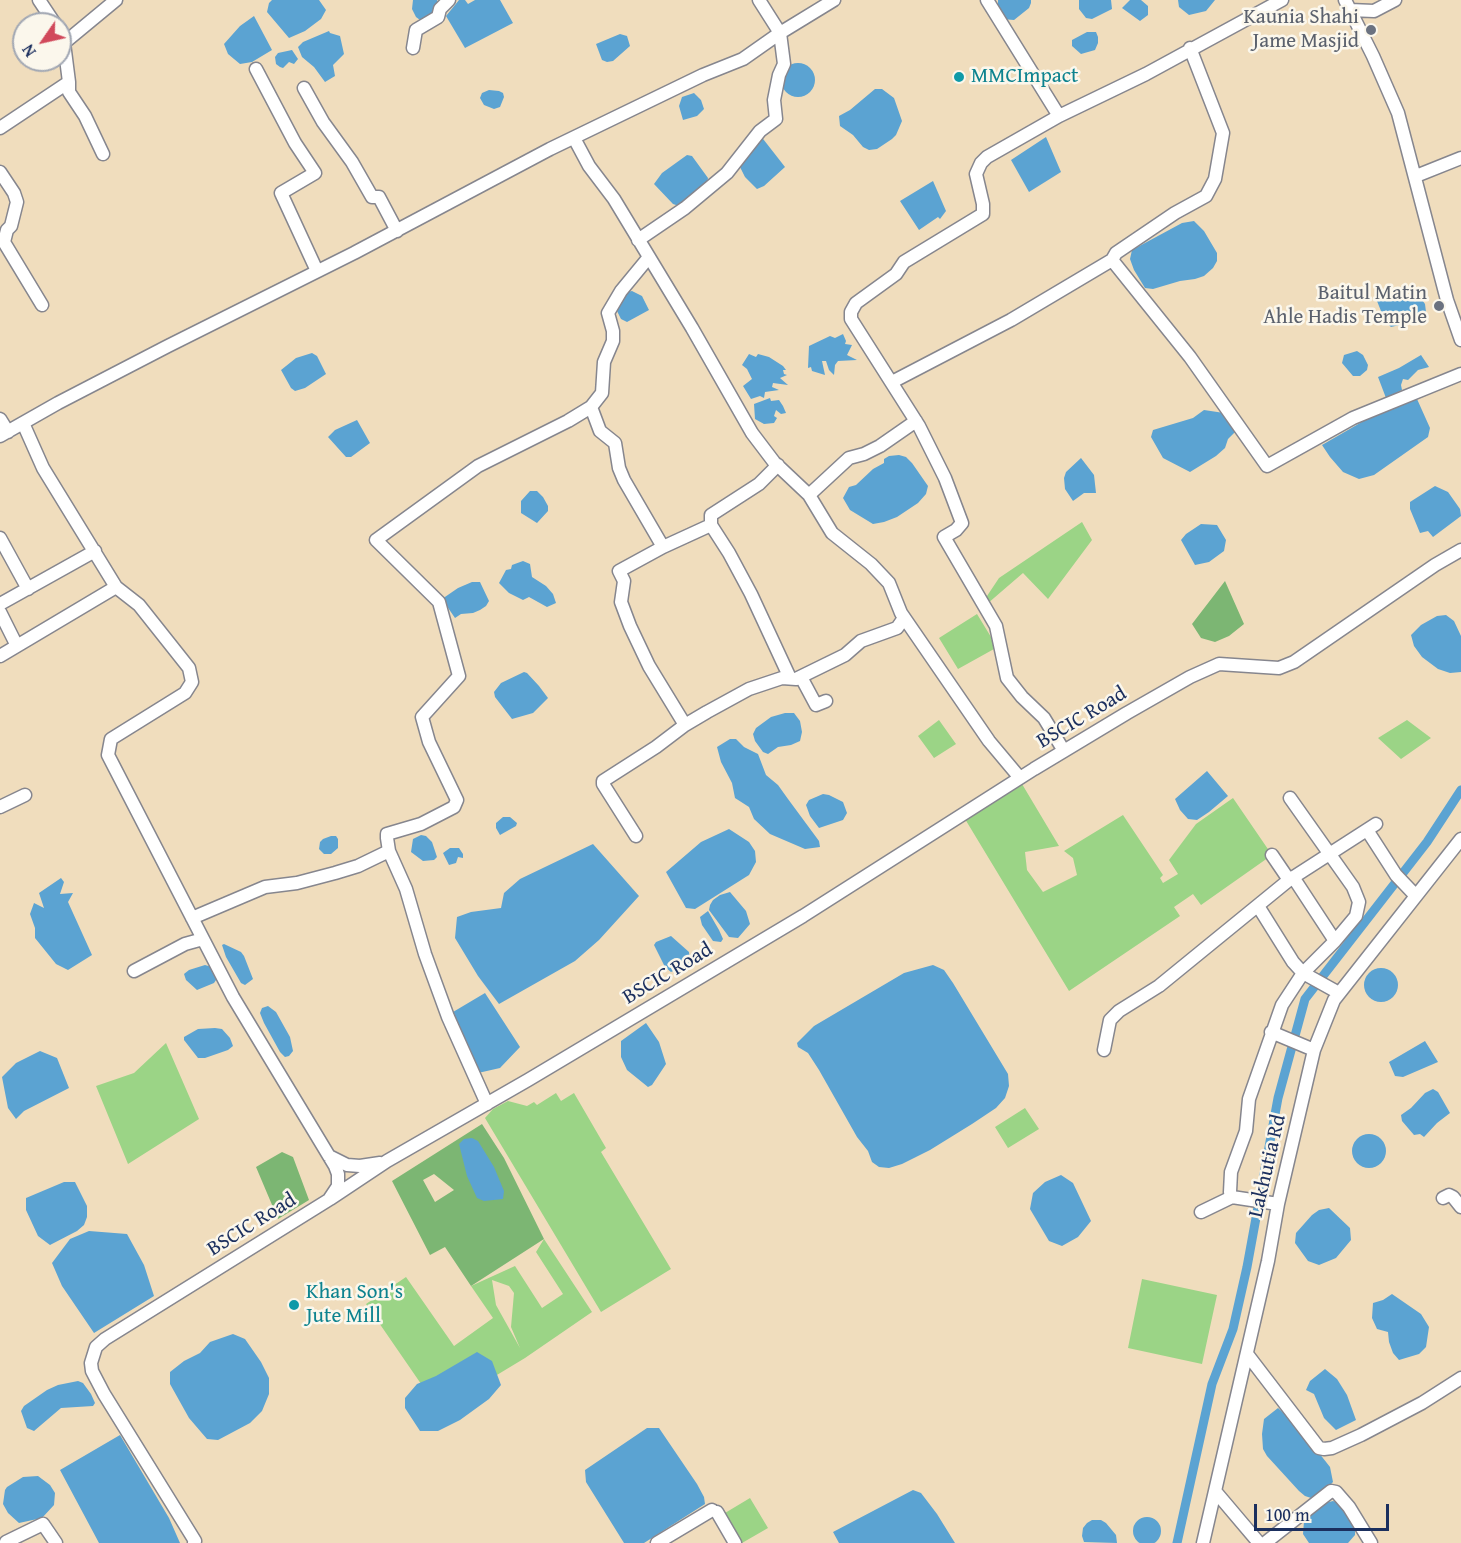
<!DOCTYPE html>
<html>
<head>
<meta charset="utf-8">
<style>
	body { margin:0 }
	#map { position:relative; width:1461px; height:1543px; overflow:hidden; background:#f0ddbd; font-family:"Gentium Book Plus",serif }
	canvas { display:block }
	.north { position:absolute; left:12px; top:12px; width:60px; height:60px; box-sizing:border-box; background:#fbf7ec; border:2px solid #a1a7b3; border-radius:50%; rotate:236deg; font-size:16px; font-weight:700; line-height:24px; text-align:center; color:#1b2f5e }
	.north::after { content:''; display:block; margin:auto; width:21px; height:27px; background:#d1495b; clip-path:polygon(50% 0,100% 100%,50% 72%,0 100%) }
	.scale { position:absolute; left:1254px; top:1504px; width:135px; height:27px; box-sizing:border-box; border:3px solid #1b2f5e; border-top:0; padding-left:8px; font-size:18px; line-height:21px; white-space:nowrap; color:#1b2f5e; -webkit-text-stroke:4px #fbf7ec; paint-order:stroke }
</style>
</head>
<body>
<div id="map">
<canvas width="1461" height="1543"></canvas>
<div class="north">N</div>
<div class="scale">100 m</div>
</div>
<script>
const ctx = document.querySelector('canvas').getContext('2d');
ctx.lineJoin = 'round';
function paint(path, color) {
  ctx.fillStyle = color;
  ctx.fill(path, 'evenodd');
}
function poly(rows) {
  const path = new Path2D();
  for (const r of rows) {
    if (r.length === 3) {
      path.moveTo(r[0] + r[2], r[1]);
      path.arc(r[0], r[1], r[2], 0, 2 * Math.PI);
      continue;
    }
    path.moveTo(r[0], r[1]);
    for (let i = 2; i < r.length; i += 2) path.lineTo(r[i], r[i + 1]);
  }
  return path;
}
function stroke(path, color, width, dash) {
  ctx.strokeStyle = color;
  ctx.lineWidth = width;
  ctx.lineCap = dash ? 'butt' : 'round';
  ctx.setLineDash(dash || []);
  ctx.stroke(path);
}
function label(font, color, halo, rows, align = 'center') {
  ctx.font = font + ' "Gentium Book Plus",serif';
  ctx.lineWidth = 5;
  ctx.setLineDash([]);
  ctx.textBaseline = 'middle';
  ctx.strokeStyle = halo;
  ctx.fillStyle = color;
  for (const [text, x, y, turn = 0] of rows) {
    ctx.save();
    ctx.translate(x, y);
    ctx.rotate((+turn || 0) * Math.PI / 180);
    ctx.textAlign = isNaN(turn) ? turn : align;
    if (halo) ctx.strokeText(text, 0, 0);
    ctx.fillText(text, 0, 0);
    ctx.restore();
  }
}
const green = poly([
	[1082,522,1092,540,1048,599,1023,573,987,604,985,599,999,578],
	[977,614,991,637,994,649,958,669,939,638],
	[939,720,956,744,934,758,918,736],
	[1407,720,1431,738,1401,759,1378,738],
	[1022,784,1059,846,1025,852,1027,870,1043,892,1077,875,1073,858,1064,851,1123,815,1163,875,1160,878,1163,883,1178,874,1169,860,1196,824,1233,798,1272,855,1201,905,1193,894,1174,907,1180,916,1069,991,965,819],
	[166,1043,199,1119,128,1164,96,1086,134,1073],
	[556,1093,561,1101,574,1093,606,1148,601,1152,671,1269,601,1312,485,1118,493,1109,508,1101,527,1106,534,1102,537,1105],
	[1025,1108,1039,1129,1008,1148,995,1127],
	[544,1239,592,1312,525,1358,439,1410,366,1304,406,1277,454,1346,493,1318,471,1286,515,1266,542,1308,563,1294,536,1252],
	[492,1280,509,1286,514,1293,511,1327,520,1348,496,1305],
	[1142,1279,1217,1295,1202,1364,1128,1348],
	[750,1498,768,1528,742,1543,725,1513]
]);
const forest = poly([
	[1225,581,1244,624,1229,636,1215,642,1201,638,1192,624],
	[482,1124,504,1158,544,1239,471,1286,445,1247,430,1255,392,1181],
	[434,1174,454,1190,435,1202,423,1180],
	[282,1152,293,1157,309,1200,278,1219,256,1167]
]);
const water = poly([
	[272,0,319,0,326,10,321,19,305,31,289,38,267,12,269,3],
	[413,0,437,0,438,2,436,12,420,20,416,17,412,9],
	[459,0,465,0,468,4,475,0,500,0,513,23,465,48,446,16],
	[998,0,1031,0,1031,3,1029,8,1014,20,1002,19,998,13],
	[1111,0,1112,9,1092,19,1086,18,1079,9,1079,0],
	[1130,0,1141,0,1148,6,1148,15,1140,21,1122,8],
	[1178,0,1215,0,1206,11,1189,15,1179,7],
	[254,16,272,50,252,62,240,64,228,54,224,44,240,26],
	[329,31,330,33,340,36,344,54,333,65,335,76,325,82,314,67,302,57,298,47,303,42],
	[1087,32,1096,32,1098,37,1098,43,1095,50,1081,54,1072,46,1072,40],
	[620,34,627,36,630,46,613,61,607,62,602,60,596,44],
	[292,50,298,59,294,64,289,62,283,68,280,67,276,64,275,57,278,53],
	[798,80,17],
	[875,89,882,89,894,98,902,121,896,135,892,139,877,149,869,150,863,147,853,135,840,126,839,116,850,110],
	[489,90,499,91,503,93,504,97,500,107,494,109,484,105,480,98,482,93],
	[694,93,701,100,704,109,697,116,683,120,679,106,682,97],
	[760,135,785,167,764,186,757,189,745,177,738,163],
	[1046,137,1061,172,1029,192,1011,160],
	[687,155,692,156,708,178,707,183,679,206,673,204,654,184,662,173],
	[933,181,946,211,940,219,938,217,919,230,900,201],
	[1194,221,1204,231,1217,253,1217,261,1213,268,1204,276,1195,279,1180,281,1153,289,1145,288,1134,270,1130,259,1132,250,1182,223],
	[1383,290,1420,297,1425,304,1426,312,1408,323,1391,327,1385,321,1375,296,1378,291],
	[632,291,642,296,649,310,627,322,621,319,615,307,627,292],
	[843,334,846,341,845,344,852,345,847,355,857,360,838,361,835,365,834,375,829,370,826,361,822,361,825,375,812,371,811,367,808,368,809,346,830,336,835,338],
	[1357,351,1363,355,1368,365,1367,370,1360,376,1353,376,1342,363,1344,355],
	[312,353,317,356,326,374,305,388,295,391,291,388,281,370,296,358],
	[749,354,756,357,758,354,769,357,783,366,786,370,783,370,784,374,787,375,780,378,788,385,773,383,772,387,779,390,765,392,764,398,760,396,751,399,743,386,752,379,747,369,742,365],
	[1421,355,1429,367,1418,370,1408,380,1403,379,1401,385,1402,390,1386,398,1378,377,1399,368],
	[770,398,771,401,779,400,783,406,786,413,781,414,776,410,774,416,777,418,774,423,764,424,755,419,754,404],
	[1417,399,1430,428,1428,437,1374,475,1359,479,1343,472,1330,457,1322,445,1367,419],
	[1204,410,1224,413,1235,432,1228,439,1225,448,1216,456,1190,472,1163,458,1151,437,1153,430,1193,418],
	[357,420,370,443,351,457,346,457,328,437,335,430],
	[899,455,906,457,912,463,928,486,926,494,918,503,897,517,884,522,873,524,850,510,843,498,849,487,856,485,873,469,884,463,884,459,889,456],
	[1081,458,1094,475,1096,493,1084,493,1073,501,1065,489,1064,478,1066,472],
	[1435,486,1448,492,1460,509,1461,516,1433,537,1428,531,1420,533,1410,509,1410,502],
	[530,491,537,491,543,497,548,506,548,511,537,523,521,513,521,501],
	[1201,524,1217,525,1226,540,1224,551,1209,562,1195,565,1181,540,1186,534],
	[523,561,530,564,532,577,546,586,553,594,556,603,547,607,529,597,523,600,509,593,499,583,506,570,511,569,512,565],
	[472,582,480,582,489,601,486,606,480,610,473,613,461,614,455,618,442,599,458,588],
	[1446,615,1454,621,1461,636,1461,672,1450,673,1438,669,1422,657,1414,646,1411,635,1421,625,1437,616],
	[524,672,527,673,539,686,548,698,533,713,512,719,495,697,494,692,501,683],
	[785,713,794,713,800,721,802,732,800,741,791,745,778,747,768,754,763,752,755,741,753,734,756,728,771,717],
	[730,739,736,739,744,747,758,754,766,775,778,785,788,799,819,841,820,847,805,849,770,834,754,819,749,807,735,798,732,783,721,762,717,747],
	[1207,771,1228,796,1209,812,1197,820,1188,819,1180,810,1175,799],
	[823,794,829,795,843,802,847,813,843,820,819,828,810,816,806,805,809,800],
	[503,817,510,817,517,823,516,826,500,835,496,828,496,823],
	[729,829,749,842,755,851,756,862,749,875,695,909,686,908,666,872,701,842],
	[421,835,426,836,432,842,437,857,434,860,423,861,411,852,413,839],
	[331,836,336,836,338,839,338,848,331,854,324,854,319,849,320,842,323,839],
	[593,844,639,896,599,940,575,961,499,1004,478,976,455,938,457,917,471,912,501,908,504,893,520,879],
	[450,848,459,848,463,854,463,858,458,857,456,863,449,865,443,853],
	[61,878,64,882,60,894,73,893,68,902,92,955,68,970,56,964,35,938,35,928,30,914,34,903,44,908,39,893],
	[730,892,746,911,750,924,738,938,729,937,709,910,710,905,713,900,720,895],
	[708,911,719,930,723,939,721,942,713,941,702,925,700,917],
	[671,936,689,952,690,964,671,972,665,967,654,945,656,942],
	[224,944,241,952,244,956,253,979,245,985,241,983,226,957,222,945],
	[205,965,212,967,218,977,214,983,197,990,186,980,184,974,189,970],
	[933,965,944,970,953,983,1008,1074,1009,1086,1005,1098,996,1108,972,1124,930,1150,902,1164,889,1168,879,1167,872,1162,868,1151,857,1137,819,1070,808,1053,798,1047,797,1043,814,1026,904,973],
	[1381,985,17],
	[485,993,520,1047,500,1068,478,1073,466,1048,453,1012],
	[268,1006,276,1012,290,1037,293,1051,289,1056,285,1057,280,1052,264,1023,260,1013,262,1008],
	[646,1023,659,1042,666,1064,652,1085,648,1087,627,1070,621,1057,621,1041],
	[215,1028,222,1029,230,1038,233,1046,228,1050,205,1058,198,1058,184,1040,184,1037,198,1029],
	[1425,1041,1438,1062,1403,1077,1395,1076,1389,1062],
	[40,1051,57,1058,69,1088,24,1111,16,1119,8,1108,2,1077,16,1063],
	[1433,1089,1438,1092,1450,1113,1437,1123,1424,1137,1420,1134,1414,1135,1402,1121,1401,1115,1411,1108,1425,1093],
	[1369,1151,17],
	[472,1138,478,1141,494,1167,504,1191,503,1199,484,1201,477,1198,467,1176,459,1144,464,1139],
	[1061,1175,1073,1183,1091,1221,1078,1237,1062,1246,1049,1241,1030,1209,1033,1193,1045,1182],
	[64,1182,75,1182,87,1206,87,1217,84,1225,77,1231,50,1245,38,1236,26,1210,26,1198],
	[1329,1208,1350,1228,1351,1240,1336,1258,1319,1265,1308,1261,1295,1243,1296,1233,1312,1215,1319,1210],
	[89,1231,127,1234,144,1265,154,1296,94,1333,62,1286,52,1263,70,1239],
	[1392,1294,1421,1314,1429,1327,1426,1347,1419,1354,1399,1360,1393,1353,1389,1342,1388,1332,1377,1329,1372,1318,1373,1303,1383,1300],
	[233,1334,245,1339,261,1362,269,1378,269,1394,262,1411,250,1423,218,1440,207,1439,189,1418,170,1384,170,1372,184,1361,200,1353,210,1342],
	[477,1352,492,1361,501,1385,489,1399,460,1420,438,1431,420,1431,405,1408,405,1398,417,1384,436,1376],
	[1325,1369,1337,1379,1347,1395,1356,1420,1336,1430,1324,1418,1314,1394,1306,1390,1310,1381],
	[78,1381,83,1383,91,1394,95,1403,93,1406,61,1408,34,1431,27,1428,21,1411,24,1406,47,1390,58,1385],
	[1278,1408,1297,1425,1330,1467,1333,1482,1323,1492,1311,1498,1305,1496,1299,1491,1267,1456,1263,1449,1262,1434,1264,1419],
	[647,1428,659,1428,697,1484,704,1497,705,1504,644,1543,624,1543,586,1482,585,1470],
	[120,1435,169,1518,180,1543,99,1543,60,1470],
	[38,1476,50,1485,55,1493,54,1505,42,1518,19,1523,8,1513,3,1504,5,1490,7,1487,23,1477],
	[913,1490,921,1493,937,1514,955,1543,839,1543,833,1532],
	[1333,1501,1339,1503,1355,1523,1355,1535,1348,1543,1309,1543,1303,1534,1304,1521,1325,1503],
	[1147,1531,14],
	[1092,1520,1101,1520,1106,1523,1116,1535,1117,1543,1084,1542,1082,1536,1083,1528,1087,1523]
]);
const canal = poly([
	[1177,1543,1212,1384,1233,1329,1247,1267,1278,1098,1305,999,1427,842,1461,790]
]);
const minor = poly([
	[39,0,55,24],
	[987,0,1059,116],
	[1345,0,1373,56,1398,113,1447,300,1461,340],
	[1350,10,1374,11,1395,0],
	[413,48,416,30,438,17,440,9,449,0],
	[1190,48,1223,133,1215,179,1206,196,1175,213,1116,253,1112,260,1190,357,1267,466,1353,418,1461,374],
	[256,69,295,143,315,173,281,193,317,271],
	[69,82,69,92,85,116,103,154],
	[304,88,323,122,352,162,372,197,379,197,397,231],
	[0,128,69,82,64,43,116,0],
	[574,138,589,166,614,199,692,328,752,433,774,462,809,495,832,533,871,564,889,583,901,613,989,741,1020,778],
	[0,172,14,193,17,202,11,226,7,230,4,242,42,305],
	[1416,176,1461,158],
	[638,240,685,208,727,173,760,131,776,119,774,100,779,75,784,64,780,33,834,0],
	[892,382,1011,320,1112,260],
	[591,407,600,431,615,443,619,468,624,480,663,547,711,525],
	[0,419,8,432],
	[23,423,43,468,116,587,139,605,189,668,192,682,185,693,111,739,108,755,233,997,335,1166,338,1174,338,1186,330,1198],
	[0,436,58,403,168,346,354,253,550,149,703,75,743,59,780,33,759,0],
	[778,465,759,484,711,515,711,525,729,553,751,594,790,678],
	[809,495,849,458,864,454,880,446,916,421],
	[0,538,28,589],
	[663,547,619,571,624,581,621,602,630,626,649,666,685,725],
	[0,604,95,551],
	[0,612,17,646],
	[0,656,116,587],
	[801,677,816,705,826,701],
	[1064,751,1044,718,1022,697,1007,678,996,626,944,537,956,530,962,523,945,478,919,426,851,319,851,312,856,303,896,274,904,262,983,214,983,204,976,174,981,163,987,157,1059,116,1146,74,1282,0],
	[0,807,25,795],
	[1367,830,1396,875,1416,896],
	[636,836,603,784,603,781,656,747,685,725,707,712,749,689,782,678,796,679,845,655,861,641,897,628,904,618],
	[1272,855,1289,880],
	[1293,877,1335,941],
	[1258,906,1293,962,1303,973,1339,993],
	[192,918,265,887,297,883,335,873,358,866,389,851],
	[134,971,185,944,203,939],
	[1271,1032,1314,1050],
	[1104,1050,1110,1020,1119,1011,1159,986,1289,880,1376,824],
	[487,1104,448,1017,425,954,406,889,389,851,387,838,387,834,421,824,454,807,457,800,429,742,422,717,459,676,439,602,376,540,478,466,568,421,591,407,602,393,604,362,613,341,613,331,608,313,621,291,649,257],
	[329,1156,347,1165,360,1166,380,1163],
	[1232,1197,1230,1192,1231,1172,1246,1131,1249,1099,1282,1005,1303,973,1335,941,1356,916,1359,902,1353,887,1290,798],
	[1443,1198,1449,1195,1453,1197,1461,1207],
	[1201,1212,1232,1197,1278,1204],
	[1247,1354,1319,1448,1324,1449,1332,1448,1361,1435,1422,1403,1461,1378],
	[1215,1491,1259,1543],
	[717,1512,735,1543],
	[6,1542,43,1524,56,1543],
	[194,1543,195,1541,104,1394,92,1371,91,1363,96,1347,105,1339,330,1199,387,1161,528,1080,803,916,1034,769,1127,713,1190,677,1219,664,1279,668,1294,662,1435,565,1461,550],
	[657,1543,712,1510],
	[1203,1543,1268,1261,1278,1204,1314,1050,1334,1000,1461,839],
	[1265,1543,1331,1491,1336,1492,1349,1507,1371,1543]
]);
const markers = [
	[1371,30,6,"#6b7280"],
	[959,77,6,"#0f9aa8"],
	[1439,306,6,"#6b7280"],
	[294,1305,6,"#0f9aa8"]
];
const worshipNames = [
	["Kaunia Shahi",1359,18],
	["Jame Masjid",1359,42],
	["Baitul Matin",1427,294],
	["Ahle Hadis Temple",1427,318]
];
const cultureNames = [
	["MMCImpact",971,77],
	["Khan Son's",306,1293],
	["Jute Mill",306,1317]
];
const streetNames = [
	["BSCIC Road",1082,718,-31],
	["BSCIC Road",668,974,-31],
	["Lakhutia Rd",1268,1166,-77],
	["BSCIC Road",252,1225,-32]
];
paint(green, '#9bd486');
paint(forest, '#7cb673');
paint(water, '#5ba3d2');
stroke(canal, '#5ba3d2', 9);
stroke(minor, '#86868e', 15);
stroke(minor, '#fff', 12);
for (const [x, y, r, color] of markers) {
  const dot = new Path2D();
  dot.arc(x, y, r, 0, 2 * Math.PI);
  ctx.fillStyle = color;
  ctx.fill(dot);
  stroke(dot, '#fbf7ec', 2);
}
label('21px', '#5b616d', '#fbf7ec', worshipNames, 'right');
label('21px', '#0d838f', '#fbf7ec', cultureNames, 'left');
label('21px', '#1b2f5e', '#fbf7ec', streetNames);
</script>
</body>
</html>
